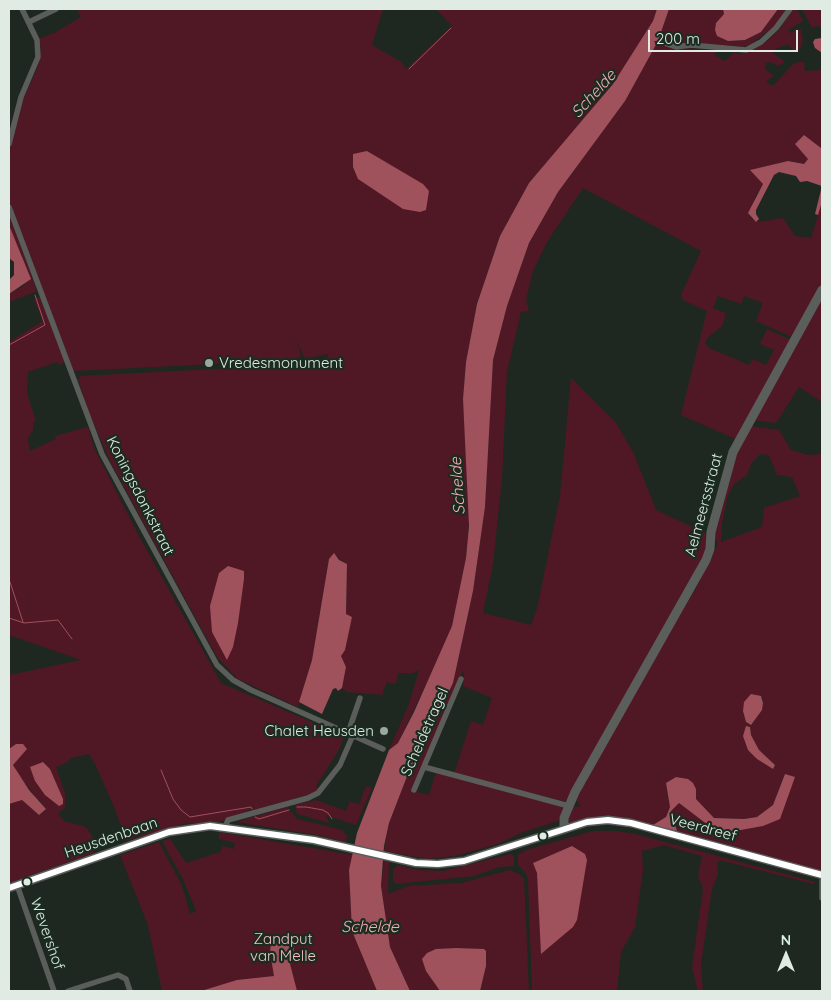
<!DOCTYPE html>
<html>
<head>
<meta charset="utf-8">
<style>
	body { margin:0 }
	#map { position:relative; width:831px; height:1000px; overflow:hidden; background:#1e2821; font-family:Quicksand,sans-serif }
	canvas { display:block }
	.frame { position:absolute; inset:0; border:10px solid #e0ebe3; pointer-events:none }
	.north { position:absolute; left:761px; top:930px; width:50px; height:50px; -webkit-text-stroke:4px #1a2c20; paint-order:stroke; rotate:0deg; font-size:14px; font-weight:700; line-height:20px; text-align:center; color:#e0ebe3 }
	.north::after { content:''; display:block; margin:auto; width:18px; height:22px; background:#e0ebe3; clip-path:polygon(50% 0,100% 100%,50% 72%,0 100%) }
	.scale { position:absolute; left:648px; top:30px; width:150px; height:22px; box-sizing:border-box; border:2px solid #e0ebe3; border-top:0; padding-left:6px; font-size:15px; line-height:18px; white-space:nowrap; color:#e0ebe3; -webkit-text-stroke:4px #1a2c20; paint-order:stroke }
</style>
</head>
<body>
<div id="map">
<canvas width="831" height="1000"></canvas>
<div class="frame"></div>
<div class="north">N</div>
<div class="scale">200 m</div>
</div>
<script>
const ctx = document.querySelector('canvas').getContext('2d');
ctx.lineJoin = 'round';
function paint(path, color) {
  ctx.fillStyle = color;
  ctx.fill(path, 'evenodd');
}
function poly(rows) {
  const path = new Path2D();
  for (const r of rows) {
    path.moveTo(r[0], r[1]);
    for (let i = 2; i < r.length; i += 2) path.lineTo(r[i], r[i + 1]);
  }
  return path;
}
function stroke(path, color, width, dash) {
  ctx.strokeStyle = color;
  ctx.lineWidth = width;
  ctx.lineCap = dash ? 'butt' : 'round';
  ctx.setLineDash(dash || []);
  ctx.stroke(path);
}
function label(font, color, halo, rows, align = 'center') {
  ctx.font = font + ' Quicksand,sans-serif';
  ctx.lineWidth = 4.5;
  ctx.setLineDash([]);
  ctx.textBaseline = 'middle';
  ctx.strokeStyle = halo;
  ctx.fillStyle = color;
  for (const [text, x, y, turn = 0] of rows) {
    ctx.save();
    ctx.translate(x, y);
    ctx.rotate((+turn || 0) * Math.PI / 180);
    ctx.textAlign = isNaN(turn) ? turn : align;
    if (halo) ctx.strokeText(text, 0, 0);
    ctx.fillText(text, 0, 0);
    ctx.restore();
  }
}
const green = poly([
	[77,9,383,9,372,45,401,62,406,69,452,26,436,9,657,9,653,21,626,66,591,111,529,183,500,236,477,304,466,362,463,399,470,508,466,558,462,584,452,626,444,647,398,743,389,750,409,704,419,670,413,673,398,673,396,684,387,682,382,695,347,692,342,688,346,667,341,656,352,617,346,615,347,564,336,557,329,559,312,660,298,707,238,679,217,657,110,461,89,413,78,379,81,376,327,363,328,354,305,359,296,340,301,355,298,360,73,371,9,200,9,153,20,107,38,66,41,47,39,39,54,33,81,17],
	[669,9,723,9,725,14,716,23,717,36,729,41,745,40,761,32,778,9,787,9,776,25,751,44,743,47,714,45,685,48,719,50,714,55,725,61,734,52,741,54,766,42,779,30,793,9,797,9,803,21,788,30,789,33,793,32,795,29,801,30,803,40,800,49,795,53,788,44,777,48,773,53,784,61,783,63,779,66,768,62,765,63,765,70,774,75,766,82,773,86,793,64,799,62,804,62,805,71,822,70,822,166,808,159,804,164,788,161,751,170,764,184,755,197,750,217,757,222,783,218,795,236,811,238,822,202,822,402,799,387,776,423,753,420,750,426,779,430,791,450,808,455,822,454,822,872,677,831,671,811,679,803,704,822,763,826,795,778,785,774,773,805,757,817,744,819,714,818,696,799,696,791,681,777,676,777,666,783,670,807,666,817,653,825,570,823,568,820,570,807,581,806,576,800,563,801,454,774,471,721,483,725,492,698,463,686,464,673,462,672,416,792,429,795,436,772,565,806,558,821,523,832,498,844,454,856,428,859,384,851,389,823,406,779,453,683,473,591,485,507,493,360,507,306,529,243,558,192,625,101,658,41],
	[583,188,701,251,681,295,683,300,707,311,681,415,740,441,714,535,718,544,695,590,678,617,706,550,707,534,656,510,634,454,616,423,571,378,560,496,537,609,531,625,483,613,493,564,502,478,507,372,521,312,529,311,526,300,533,271,547,242],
	[718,296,741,304,744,296,763,303,756,321,792,337,791,340,767,329,760,344,774,350,766,365,753,359,749,365,709,348,705,343,707,338,722,326,725,318,725,313,713,308],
	[760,454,769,455,777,475,792,477,800,496,764,508,762,527,721,542,722,523,728,495,734,484,747,475,751,464],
	[763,698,763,703,758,715,751,725,747,724,744,715,744,702],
	[746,726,750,727,751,735,759,750,775,765,773,769,757,759],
	[802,9,822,9,822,27,816,26,812,28],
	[9,212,37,291,9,302,9,294,25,285,22,255,13,238,9,225],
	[40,296,65,362,59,365,57,362,28,372,27,393,36,421,33,421,33,430,28,438,30,451,56,439,55,436,88,427,94,448,140,538,221,683,344,736,340,748,316,786,319,789,313,793,256,810,252,809,219,822,183,824,126,841,115,809,96,766,89,754,71,758,66,763,56,767,65,793,65,807,58,814,64,821,86,827,92,836,94,853,9,883,9,804,22,800,39,815,46,809,18,775,13,764,20,757,16,744,9,749,9,675,81,660,9,635,9,342,43,321,34,300],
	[366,786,372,788,356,825,326,815,329,823,297,814,295,805,316,800,346,811,350,801,359,805],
	[287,807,297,819,342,830,347,836,346,842,317,835,236,822],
	[593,831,617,831,635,834,815,882,814,884,719,860,717,866,718,874,712,889,701,964,703,991,698,991,692,967,703,889,698,876,702,856,664,845,642,851,643,870,635,927,621,952,617,991,532,991,528,880,526,873,518,865,518,855,526,850],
	[219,832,353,855,349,870,352,931,377,991,162,991,148,925,120,855,159,842,182,886,190,914,196,911,193,903,183,879,162,841,170,839,186,863,220,852,223,846,234,849,235,843,219,839],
	[511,854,514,857,514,866,499,867,474,876,396,884,393,881,393,869,398,865,418,870,443,871],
	[384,861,389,862,388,894,409,886,461,883,510,870,519,874,524,879,529,991,480,991,486,966,469,949,456,948,436,950,432,980,440,991,410,991,390,947,381,886]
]);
const water = poly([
	[657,9,669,9,658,41,625,101,558,192,529,243,507,306,493,360,485,507,473,591,453,683,406,779,389,823,384,846,381,886,390,947,410,991,377,991,352,931,349,870,357,833,389,750,398,743,414,712,452,626,466,558,469,526,463,399,466,362,477,304,500,236,529,183,613,84,653,21],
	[723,9,729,10,778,9,761,32,745,40,728,41,717,36,715,30,716,23,724,14],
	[822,38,822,53,815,48,813,42,815,39],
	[804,135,821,148,822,166,822,202,818,215,815,214,822,186,807,181,800,182,796,176,779,172,774,175,756,210,756,214,759,219,756,222,748,213,763,184,750,170,788,161,804,164,808,159,795,144],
	[367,151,423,184,429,191,426,210,420,212,403,209,358,179,353,167,353,154],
	[9,225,31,279,9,294,9,280,14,275,14,262,9,258],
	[334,553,339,560,347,564,346,614,352,617,345,650,341,656,346,667,342,688,338,691,336,688,333,689,322,714,299,702,312,660,329,559],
	[228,566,244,571,244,579,238,623,233,647,227,660,212,632,210,606,219,573],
	[751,694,761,696,763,703,762,710,751,725,746,722,743,711,744,702],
	[746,726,750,727,751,735,759,750,775,765,773,769,757,759,748,750,743,736],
	[16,744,23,744,27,749,13,765,29,790,46,809,39,815,22,800,9,804,9,749],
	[43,762,50,769,63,799,63,804,59,806,45,795,35,781,30,767],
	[785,774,795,777,780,819,763,826,724,833,704,822,679,803,671,811,677,831,653,825,666,817,670,807,666,783,676,777,688,779,693,783,696,789,696,799,714,818,744,819,757,817,773,805],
	[572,846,585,854,587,860,577,920,573,927,541,954,537,873,533,863],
	[278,939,288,939,295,943,293,953,288,956,297,991,201,991,237,980,274,976,270,952,271,942],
	[456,948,484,949,486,951,486,966,480,991,440,991,426,971,422,959,427,953,436,949]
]);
const stream = poly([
	[409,69,451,28],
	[9,345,45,325,35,295],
	[10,582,23,622],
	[9,618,24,623,58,620,72,639],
	[161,770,173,799,181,810,190,817,251,807,252,809],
	[297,807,306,807,323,810,328,813,332,819],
	[255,817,259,819,289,810]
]);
const street = poly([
	[29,22,56,9],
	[667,44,676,47,691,45,746,50,761,42,776,28,790,9],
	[9,144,21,97,38,57,37,40,22,9],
	[9,207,102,454,217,665,233,680,251,690,383,749],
	[348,733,360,698],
	[424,767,569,806],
	[414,790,461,679],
	[225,827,228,820,308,798,318,793,340,765,353,735],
	[822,881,822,898],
	[17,885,54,991],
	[68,991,118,975,126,979,130,991]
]);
const secondary = poly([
	[564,829,564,818,575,792,706,560,710,549,711,532,733,452,822,290],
	[9,888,169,832,210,826,314,840,416,863,438,864,464,861,587,822,608,820,631,823,822,875]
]);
const bus1 = poly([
	[9,888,169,832,210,826,314,840,416,863,438,864,464,861,587,822,608,820,631,823,822,875]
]);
const markers = [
	[209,363,5,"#9ca79f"],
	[384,731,5,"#9ca79f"],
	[543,836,4.5,"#e0ebe3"],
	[27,882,4.5,"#e0ebe3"]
];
const poiNames = [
	["Vredesmonument",219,363],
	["Chalet Heusden",374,731,"right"]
];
const streetNames = [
	["Koningsdonkstraat",140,496,63],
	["Aelmeersstraat",704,505,-75],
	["Scheldetragel",425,732,-66],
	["Veerdreef",703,828,15],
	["Heusdenbaan",111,838,-19],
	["Wevershof",47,934,71]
];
const parkNames = [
	["Zandput",283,939],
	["van Melle",283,956]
];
const waterNames = [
	["Schelde",594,94,-48],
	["Schelde",458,486,-94],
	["Schelde",370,927]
];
paint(green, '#501824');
paint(water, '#9f515c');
stroke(stream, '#9f515c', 1);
stroke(street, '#5a5d5a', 5.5);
stroke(secondary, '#5a5f5c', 9);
stroke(bus1, '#fff', 6);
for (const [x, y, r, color] of markers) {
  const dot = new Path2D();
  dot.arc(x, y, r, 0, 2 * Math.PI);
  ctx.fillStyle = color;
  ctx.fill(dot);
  stroke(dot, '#1a2c20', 2);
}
label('15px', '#e0ebe3', '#1a2c20', poiNames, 'left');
label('15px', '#e0ebe3', '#1a2c20', streetNames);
label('15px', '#f4c2c6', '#1a2c20', parkNames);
label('italic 16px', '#f6adb5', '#1a2c20', waterNames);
</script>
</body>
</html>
